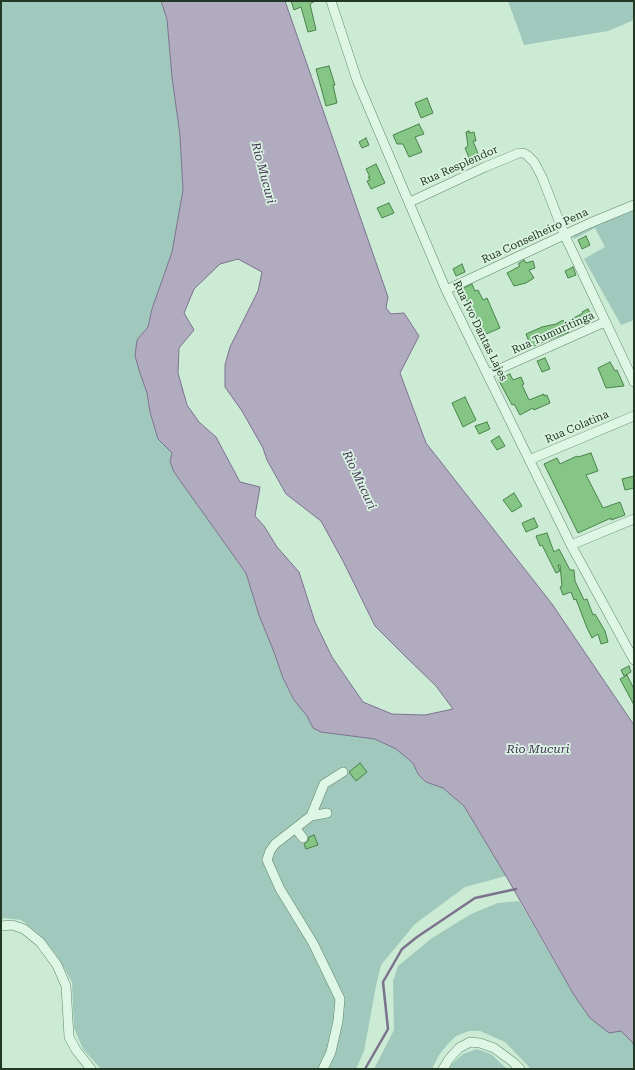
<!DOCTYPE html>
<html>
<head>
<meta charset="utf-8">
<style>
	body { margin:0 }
	#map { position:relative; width:635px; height:1070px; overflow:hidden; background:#cbebd5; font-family:"Roboto Serif",serif }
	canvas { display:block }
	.frame { position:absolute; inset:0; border:2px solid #233824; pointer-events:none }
</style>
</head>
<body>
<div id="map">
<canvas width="635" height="1070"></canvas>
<div class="frame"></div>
</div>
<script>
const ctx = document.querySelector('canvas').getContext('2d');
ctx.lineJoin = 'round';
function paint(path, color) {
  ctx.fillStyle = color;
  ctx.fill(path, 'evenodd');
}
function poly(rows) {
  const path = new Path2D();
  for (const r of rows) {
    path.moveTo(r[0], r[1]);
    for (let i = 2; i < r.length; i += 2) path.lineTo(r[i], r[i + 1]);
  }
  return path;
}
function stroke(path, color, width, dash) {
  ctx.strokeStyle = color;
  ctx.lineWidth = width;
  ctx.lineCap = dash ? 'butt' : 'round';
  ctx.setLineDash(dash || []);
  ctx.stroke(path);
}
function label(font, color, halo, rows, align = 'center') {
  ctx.font = font + ' "Roboto Serif",serif';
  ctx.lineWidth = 3.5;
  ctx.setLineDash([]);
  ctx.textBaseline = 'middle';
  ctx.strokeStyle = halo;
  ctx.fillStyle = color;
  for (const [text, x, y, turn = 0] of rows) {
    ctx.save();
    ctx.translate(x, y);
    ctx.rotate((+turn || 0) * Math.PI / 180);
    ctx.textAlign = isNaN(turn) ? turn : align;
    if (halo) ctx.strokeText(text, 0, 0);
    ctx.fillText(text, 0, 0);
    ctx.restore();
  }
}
const green = poly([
	[1,1,161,1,167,19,172,77,180,135,183,190,172,252,152,309,148,327,137,340,135,356,140,373,147,393,150,412,158,439,172,453,170,462,174,472,246,573,259,615,274,652,283,678,294,700,308,716,313,728,321,732,375,739,396,749,413,763,418,774,426,782,443,788,464,806,506,876,465,887,415,924,381,965,376,986,364,1051,356,1069,101,1069,83,1049,74,1028,72,982,57,956,40,935,21,920,4,918,1,920],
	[508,1,634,1,634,20,608,31,524,45],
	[634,208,634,320,621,325,584,259,605,247,595,228,574,239,572,235],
	[519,901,574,995,621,1031,633,1043,634,1069,531,1069,505,1042,480,1031,469,1031,456,1036,447,1045,439,1055,432,1069,374,1069,394,1030,393,981,398,966,432,938,471,914,498,903],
	[477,1049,491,1054,507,1069,449,1069,452,1064,463,1054]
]);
const water = poly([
	[161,1,285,1,388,297,386,308,391,314,404,313,419,336,400,373,426,443,552,604,634,725,634,1048,633,1043,621,1031,609,1033,590,1018,574,995,506,876,464,806,443,788,426,782,418,774,413,763,396,749,375,739,321,732,313,728,307,716,294,700,283,678,274,652,259,615,246,573,174,472,170,462,172,453,158,439,150,412,147,393,140,373,135,356,137,340,148,327,152,309,172,252,183,190,180,135,172,77,167,19,161,1],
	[238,259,262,272,258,291,230,347,225,365,225,387,242,411,263,448,267,460,286,494,321,521,343,561,375,626,404,655,436,686,453,709,425,715,392,714,363,702,332,657,315,622,299,572,277,547,264,526,255,516,260,487,240,482,216,437,199,422,187,405,178,373,179,348,194,330,184,313,194,289,220,264,238,259]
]);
const stream = poly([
	[365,1069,388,1029,383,982,402,949,417,937,475,898,516,889]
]);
const building = poly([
	[291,1,315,1,310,4,316,30,308,32,301,7,294,10,291,1],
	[329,66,335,85,333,85,337,103,326,106,316,69,329,66],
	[427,98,433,113,421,118,415,103,427,98],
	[419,124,424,134,415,137,422,152,409,157,403,144,397,144,393,135,419,124],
	[469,131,469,133,474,132,476,141,473,141,481,161,472,165,465,148,468,146,466,132,469,131],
	[366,138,369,145,362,148,359,142,366,138],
	[376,164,385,183,371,189,367,181,370,180,368,177,370,177,366,169,376,164],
	[389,203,394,213,382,218,377,208,389,203],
	[586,236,590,245,582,249,578,240,586,236],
	[524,260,526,263,533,261,535,268,529,270,534,278,526,283,514,286,507,273,520,266,518,264,524,260],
	[462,264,465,272,456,276,453,269,462,264],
	[573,267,576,275,568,278,565,271,573,267],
	[472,284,475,291,478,290,483,300,487,298,500,328,484,335,470,304,469,305,465,297,463,297,460,290,472,284],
	[588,309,593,319,587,322,586,321,568,331,569,332,531,347,526,334,542,327,556,324,563,320,564,323,583,313,582,312,588,309],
	[545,358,550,369,542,372,537,361,545,358],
	[610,362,615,371,617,370,624,386,606,388,598,368,610,362],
	[510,374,513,380,521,377,524,384,522,385,529,400,544,394,544,396,547,395,550,403,534,410,533,408,520,415,514,404,512,405,498,379,510,374],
	[465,397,476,420,463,427,452,403,465,397],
	[487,422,490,429,479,434,475,426,487,422],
	[499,436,505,446,497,450,491,441,499,436],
	[591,453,598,471,586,475,603,508,620,502,625,515,611,520,611,518,578,533,544,464,557,458,560,464,577,456,578,457,591,453],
	[634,476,634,488,625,490,622,479,634,476],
	[514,493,522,506,512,512,503,500,514,493],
	[534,518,538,527,526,532,522,523,534,518],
	[547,533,554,552,559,549,570,570,574,570,575,581,584,600,587,599,593,615,595,614,605,631,608,642,601,644,598,634,592,638,587,628,576,599,574,600,571,592,563,595,560,587,562,586,560,565,558,565,560,571,556,573,542,545,540,546,536,536,547,533],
	[629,666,631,672,624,676,621,670,629,666],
	[627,675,634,689,634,705,620,679,627,675],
	[360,763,367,772,356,781,349,772,360,763],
	[314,835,318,845,306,849,304,844,308,841,309,837,314,835]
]);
const street = poly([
	[331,1,357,80,446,290,571,545,634,660],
	[410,202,485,167,519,153,523,153,527,155,534,162,542,177,565,236,634,382],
	[446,290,590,223,634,205],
	[488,374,605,322],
	[529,460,634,416],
	[571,545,634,519],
	[311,816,327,813],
	[296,829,303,838],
	[1,926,12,925,24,929,40,942,57,965,66,986,69,1037,76,1050,91,1069],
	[323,1069,331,1052,338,1021,340,999,313,943,280,889,267,860,270,851,275,844,311,816,324,784,343,772],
	[443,1069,449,1059,459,1048,470,1042,480,1043,494,1048,513,1062,520,1069]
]);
const streetNames = [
	["Rua Resplendor",459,166,-24],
	["Rua Conselheiro Pena",535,236,-25],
	["Rua Ivo Dantas Lajes",480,331,64],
	["Rua Tumuritinga",553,333,-24],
	["Rua Colatina",577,427,-23]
];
const waterNames = [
	["Rio Mucuri",263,173,75],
	["Rio Mucuri",359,480,65],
	["Rio Mucuri",538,749]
];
paint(green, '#a0c8bd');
paint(water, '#b1abc0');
stroke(water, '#7c728e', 1);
stroke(stream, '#7c728e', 2.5);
paint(building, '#85c586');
stroke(building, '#498349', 1);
stroke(street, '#618666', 10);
stroke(street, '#def6e5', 9);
label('11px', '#233824', '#daf3e2', streetNames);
label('italic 12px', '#463456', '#daf3e2', waterNames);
</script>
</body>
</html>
